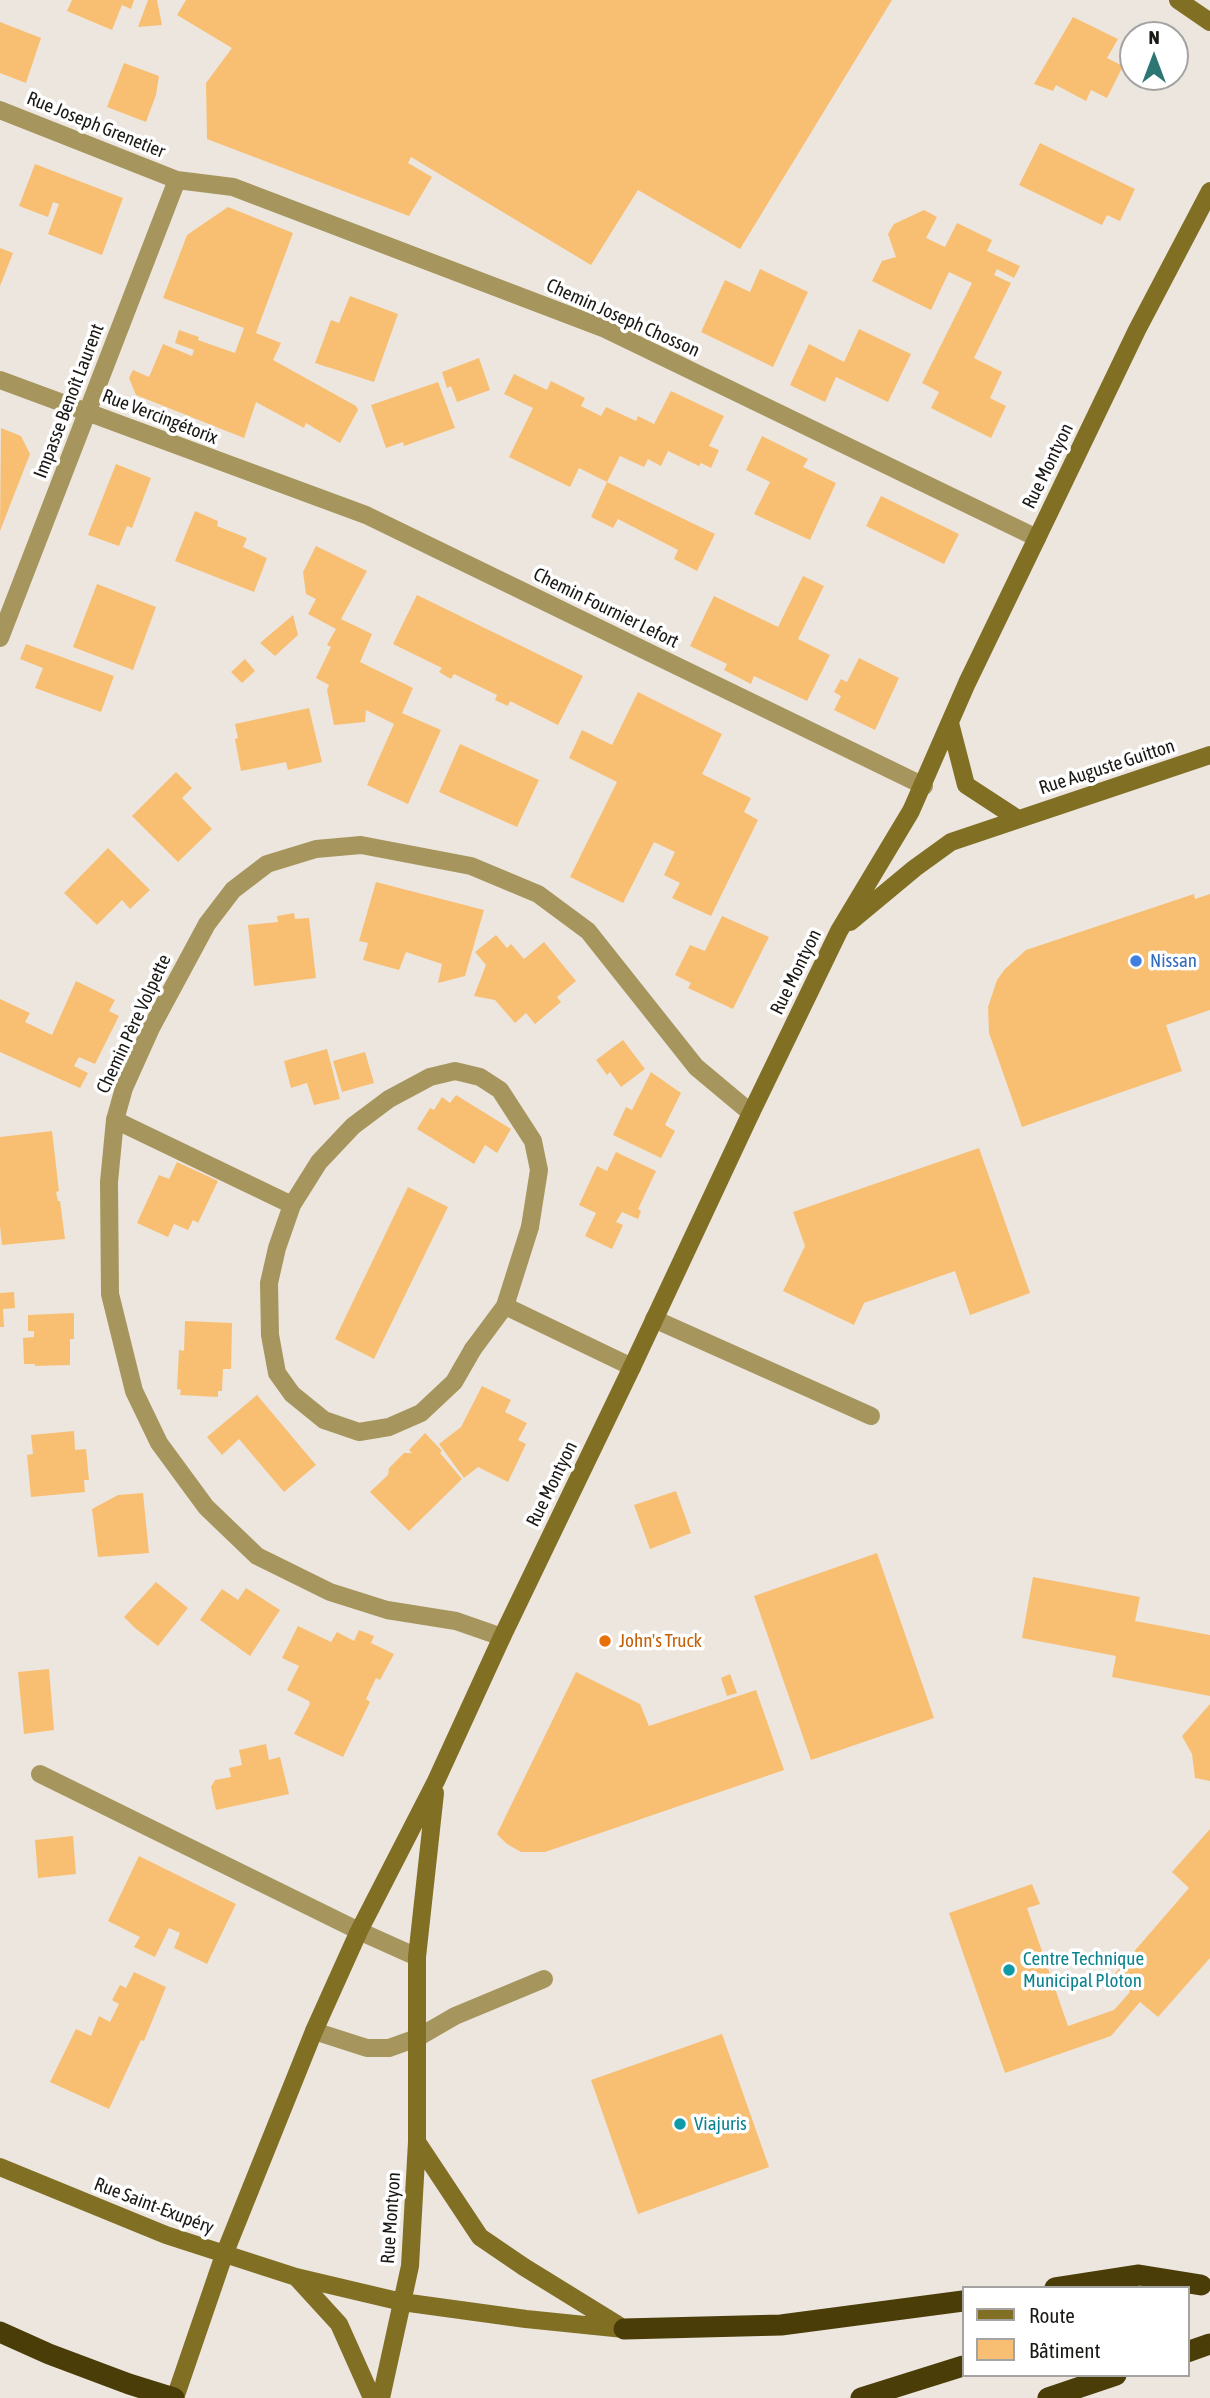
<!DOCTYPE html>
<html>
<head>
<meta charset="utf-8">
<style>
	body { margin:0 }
	#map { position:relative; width:1210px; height:2398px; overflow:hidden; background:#ece6df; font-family:"Asap Condensed",sans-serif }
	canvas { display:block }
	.legend { position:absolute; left:962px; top:2286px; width:228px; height:91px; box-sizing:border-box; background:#fff; border:2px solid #a4a3a2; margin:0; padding:9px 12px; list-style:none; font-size:21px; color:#1b1916 }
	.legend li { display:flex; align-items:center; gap:14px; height:35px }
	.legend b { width:35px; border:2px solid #a4a3a2 }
	.north { position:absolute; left:1119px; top:21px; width:70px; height:70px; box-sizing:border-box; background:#fff; border:2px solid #a4a3a2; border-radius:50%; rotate:0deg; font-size:19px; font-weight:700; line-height:28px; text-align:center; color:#1b1916 }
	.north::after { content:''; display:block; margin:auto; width:24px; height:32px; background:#2d7674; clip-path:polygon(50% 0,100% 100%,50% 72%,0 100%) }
</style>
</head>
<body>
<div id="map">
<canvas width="1210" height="2398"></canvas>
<ul class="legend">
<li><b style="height:9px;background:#816f24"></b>Route</li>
<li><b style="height:19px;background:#f8bf73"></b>Bâtiment</li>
</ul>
<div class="north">N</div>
</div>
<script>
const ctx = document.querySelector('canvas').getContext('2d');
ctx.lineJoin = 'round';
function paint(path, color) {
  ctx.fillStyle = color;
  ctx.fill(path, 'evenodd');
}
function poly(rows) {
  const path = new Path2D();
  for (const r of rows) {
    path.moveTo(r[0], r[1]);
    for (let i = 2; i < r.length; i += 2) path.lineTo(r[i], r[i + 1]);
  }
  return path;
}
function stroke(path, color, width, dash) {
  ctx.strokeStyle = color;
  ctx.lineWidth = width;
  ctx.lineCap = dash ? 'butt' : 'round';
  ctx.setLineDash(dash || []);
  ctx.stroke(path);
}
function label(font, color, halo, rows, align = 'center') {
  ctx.font = font + ' "Asap Condensed",sans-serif';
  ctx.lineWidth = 7;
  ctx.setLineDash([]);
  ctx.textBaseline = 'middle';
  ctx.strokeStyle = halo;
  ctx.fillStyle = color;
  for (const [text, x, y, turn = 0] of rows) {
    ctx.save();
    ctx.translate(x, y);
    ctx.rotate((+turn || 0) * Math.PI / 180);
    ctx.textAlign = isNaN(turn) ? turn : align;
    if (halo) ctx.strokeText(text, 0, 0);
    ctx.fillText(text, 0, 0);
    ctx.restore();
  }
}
const building = poly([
	[72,0,134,0,131,9,122,5,112,30,67,11],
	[148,0,157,0,162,25,138,27],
	[186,0,892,0,740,249,638,190,591,265,411,157,408,163,432,177,409,216,207,139,206,83,232,48,177,15],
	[1073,17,1118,39,1107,58,1123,66,1107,98,1091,90,1086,101,1056,85,1053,91,1034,84],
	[0,22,41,38,26,83,0,73],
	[124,63,159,76,156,95,146,122,107,107],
	[1040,143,1135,189,1120,221,1107,215,1102,225,1019,185],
	[35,164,123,198,102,255,48,234,59,204,53,202,48,217,19,206],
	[228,207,293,233,256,333,281,343,273,360,356,406,358,410,340,443,306,423,304,428,256,402,244,438,136,395,129,378,133,370,149,377,163,344,192,356,194,350,175,343,179,330,199,337,198,340,235,353,244,328,163,298,187,235],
	[924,210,937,217,926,238,945,247,957,223,992,240,987,251,1020,266,1014,278,997,269,994,275,1011,283,974,358,1002,372,990,398,1006,406,991,438,931,408,939,392,922,383,972,283,949,272,931,310,872,281,882,261,896,257,888,234,894,224],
	[0,248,13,253,0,286],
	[760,269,808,292,773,367,701,332,725,280,750,292],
	[350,296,398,314,374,382,315,363,331,320,339,323],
	[859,329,911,354,888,402,836,377,825,402,790,385,809,344,844,362],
	[479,358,490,390,457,402,451,386,447,388,442,372],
	[514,374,547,390,551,381,585,398,581,406,601,416,606,407,636,421,638,416,654,424,671,391,724,416,709,446,719,450,711,468,701,463,699,466,668,451,661,466,648,459,644,467,620,456,607,482,579,468,570,487,509,457,533,408,504,394],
	[438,382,455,428,404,446,403,442,386,448,371,405],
	[1,428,21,436,30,454,0,531],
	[762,436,808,459,803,467,836,483,810,540,754,514,770,482,746,470],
	[116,464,151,478,132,528,127,526,119,546,88,535],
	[607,482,715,534,697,571,674,559,678,550,618,519,613,528,591,517],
	[881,496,959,534,944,564,866,526],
	[195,511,218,521,217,526,247,538,243,547,267,558,254,592,175,561],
	[316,546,367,571,341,619,372,634,360,662,413,688,402,713,441,730,408,804,367,785,394,724,366,710,365,722,334,725,327,690,329,685,316,678,331,647,327,645,336,629,308,614,316,599,306,594,303,572],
	[803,576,824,586,798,639,830,655,807,701,754,676,751,684,724,670,727,664,690,646,714,596,778,627],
	[97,584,156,607,133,670,73,647],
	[417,595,583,676,558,725,510,701,508,706,495,700,497,695,454,674,451,679,439,672,442,668,393,644],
	[293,615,298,635,275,656,260,643],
	[26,644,114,676,101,712,35,688,43,668,20,659],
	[859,658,899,678,875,730,834,710,841,696,834,692,841,679,847,682],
	[245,659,255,671,242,683,231,672],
	[638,692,722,734,702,774,751,798,744,812,758,820,711,916,672,898,680,883,664,875,675,852,654,842,623,903,570,877,617,782,569,758,582,730,612,745],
	[309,708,322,762,288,770,286,762,241,771,235,739,238,738,235,724],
	[460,744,539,780,517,827,439,792],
	[176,772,192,788,182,798,212,829,178,862,132,816],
	[108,848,150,890,130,909,122,900,97,925,64,893],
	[376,882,484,910,465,976,438,983,442,964,406,952,399,970,363,960,368,943,359,941],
	[1194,894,1195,899,1210,894,1210,1010,1166,1025,1182,1071,1022,1127,989,1033,988,1007,997,980,1005,969,1026,950],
	[294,913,295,919,309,918,316,978,254,986,248,925,278,922,277,916],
	[722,916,769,937,733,1009,688,988,691,983,675,975,690,945,705,951],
	[496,935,507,948,511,944,524,959,544,942,576,981,557,997,561,1002,535,1024,526,1013,515,1023,495,1000,474,996,486,965,475,952],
	[76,981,115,1000,109,1011,119,1016,95,1064,79,1057,74,1066,88,1073,80,1088,0,1052,0,999,30,1013,25,1022,52,1035],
	[623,1040,645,1069,621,1087,610,1072,607,1075,596,1060],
	[327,1049,340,1099,314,1105,307,1083,291,1088,284,1061],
	[365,1052,374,1083,342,1092,333,1061],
	[651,1072,681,1093,665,1125,675,1131,661,1158,613,1135,626,1107,632,1110],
	[456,1095,511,1129,497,1153,485,1145,474,1164,417,1129,430,1108,434,1110,442,1097,450,1103],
	[52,1131,59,1191,56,1192,58,1201,60,1201,65,1239,2,1245,0,1226,0,1137],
	[979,1148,1030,1293,970,1315,955,1271,864,1303,854,1325,783,1291,805,1246,793,1212],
	[616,1152,656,1171,638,1209,641,1211,638,1219,622,1212,616,1222,623,1225,612,1249,585,1236,596,1213,579,1205,597,1166,607,1171],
	[177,1162,218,1181,198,1223,193,1220,188,1230,174,1224,168,1237,137,1223,159,1175,169,1179],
	[408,1187,448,1207,374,1359,335,1339],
	[14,1292,15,1308,3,1309,4,1327,0,1327,0,1293],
	[74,1313,74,1339,70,1339,70,1365,35,1366,35,1364,24,1364,23,1338,34,1337,34,1331,28,1331,28,1315],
	[185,1321,232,1323,231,1369,223,1369,222,1391,218,1391,218,1397,180,1395,181,1390,177,1389,179,1350,184,1351],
	[482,1386,511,1400,505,1412,527,1423,518,1440,526,1444,508,1482,478,1467,464,1478,439,1444,461,1427],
	[257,1395,316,1465,284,1492,239,1439,222,1455,207,1437],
	[74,1431,75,1450,86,1449,89,1480,84,1480,85,1492,31,1497,27,1455,33,1454,31,1435],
	[425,1433,442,1451,440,1453,462,1479,409,1531,370,1492,388,1475,389,1468,404,1453,412,1453,409,1450],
	[676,1491,691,1533,650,1549,634,1505],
	[143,1493,149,1553,98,1557,92,1509,118,1495],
	[877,1553,934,1718,811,1760,754,1596],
	[1033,1577,1140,1597,1135,1621,1210,1635,1210,1696,1112,1677,1116,1656,1022,1638],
	[156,1582,188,1608,158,1646,135,1628,124,1617],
	[246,1588,280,1610,250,1656,200,1620,222,1589,238,1600],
	[298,1626,331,1642,337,1632,354,1641,359,1630,374,1636,371,1643,394,1654,380,1680,376,1678,366,1699,370,1702,343,1757,294,1734,310,1704,309,1701,287,1690,299,1666,282,1658],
	[49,1669,54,1730,24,1734,18,1672],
	[576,1672,640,1704,649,1726,756,1690,784,1770,545,1852,521,1852,507,1844,497,1834],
	[730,1674,737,1693,727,1696,721,1678],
	[1210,1704,1210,1781,1195,1778,1192,1754,1182,1736],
	[266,1744,269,1760,280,1757,289,1794,216,1810,211,1787,215,1780,231,1777,229,1768,242,1765,239,1750],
	[1210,1829,1210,1958,1158,2017,1140,2002,1111,2036,1005,2073,949,1913,1032,1884,1040,1904,1027,1908,1068,2026,1114,2010,1130,1992,1112,1977,1189,1888,1172,1872],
	[73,1836,76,1874,38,1878,35,1840],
	[139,1856,236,1904,207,1964,174,1948,180,1933,169,1928,155,1957,134,1947,140,1937,108,1921],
	[134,1972,166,1987,144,2041,141,2040,109,2109,50,2082,76,2029,91,2036,99,2016,110,2022,119,2004,112,2000,120,1985,126,1988],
	[722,2034,769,2167,638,2214,591,2080]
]);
const lane = poly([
	[115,1120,292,1205],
	[654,1319,871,1416],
	[473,1349,454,1382,421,1413,389,1427,359,1432,324,1420,292,1394,277,1373,270,1335,269,1283,277,1248,292,1205,319,1162,353,1126,389,1099,430,1077,455,1071,480,1077,500,1090,533,1141,539,1170,530,1227],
	[417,2038,455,2016,544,1979]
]);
const street = poly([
	[0,110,177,180,233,187,603,328,1037,538],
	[0,380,366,515,924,786],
	[0,638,177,180],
	[505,1306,632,1367],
	[473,1349,505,1306,530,1227],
	[502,1637,456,1621,387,1610,330,1592,257,1556,206,1507,159,1443,134,1391,110,1294,109,1182,115,1120,124,1088,151,1028,207,924,233,890,267,864,316,849,361,845,471,866,538,894,588,931,696,1067,751,1113],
	[40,1774,359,1931,417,1957],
	[314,2031,367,2048,389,2048,417,2038]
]);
const secondary = poly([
	[1178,0,1210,22],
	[950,723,966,785,1018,819],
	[850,922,915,868,951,842,1210,755],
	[417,2142,480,2237,524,2267,618,2325],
	[0,2167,166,2235,296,2277,402,2302,526,2319,624,2329],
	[296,2277,339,2324,372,2398],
	[175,2398,224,2255,314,2031,359,1931,436,1781,502,1637,632,1367,751,1113,839,931,911,811,967,683,1037,538,1137,330,1210,191],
	[381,2398,410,2266,417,2142,417,1957,435,1793]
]);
const highway = poly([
	[1055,2288,1139,2275,1201,2285],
	[624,2329,781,2325,963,2301],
	[0,2332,49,2354,129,2384,174,2398],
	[1187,2352,1210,2344],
	[861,2398,963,2366],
	[1048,2398,1116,2375]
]);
const markers = [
	[1136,961,7,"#3f7fe0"],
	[605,1641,7,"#e8710a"],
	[1009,1970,7,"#0f9aa8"],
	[680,2124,7,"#0f9aa8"]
];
const streetNames = [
	["Rue Joseph Grenetier",96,125,22],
	["Chemin Joseph Chosson",623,318,24],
	["Impasse Benoît Laurent",69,401,-69],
	["Rue Vercingétorix",160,417,21],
	["Rue Montyon",1048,466,-64],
	["Chemin Fournier Lefort",606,608,26],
	["Rue Auguste Guitton",1107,767,-18],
	["Rue Montyon",796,972,-64],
	["Chemin Père Volpette",134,1024,-65],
	["Rue Montyon",552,1484,-64],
	["Rue Saint-Exupéry",154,2206,21],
	["Rue Montyon",391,2218,-86]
];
const shopNames = [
	["Nissan",1150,961]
];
const foodNames = [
	["John's Truck",619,1641]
];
const cultureNames = [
	["Centre Technique",1023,1959],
	["Municipal Ploton",1023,1981],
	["Viajuris",694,2124]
];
paint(building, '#f8bf73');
stroke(lane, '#a6965d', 18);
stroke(street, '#a6965d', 18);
stroke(secondary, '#816f24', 18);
stroke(highway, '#4a3d07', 21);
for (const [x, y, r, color] of markers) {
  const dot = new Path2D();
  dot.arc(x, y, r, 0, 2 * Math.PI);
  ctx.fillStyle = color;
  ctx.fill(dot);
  stroke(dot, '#fff', 2.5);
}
label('19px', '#1b1916', '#fff', streetNames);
label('19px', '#366cbe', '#fff', shopNames, 'left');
label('19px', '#c56008', '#fff', foodNames, 'left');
label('19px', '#0d838f', '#fff', cultureNames, 'left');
</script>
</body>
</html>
